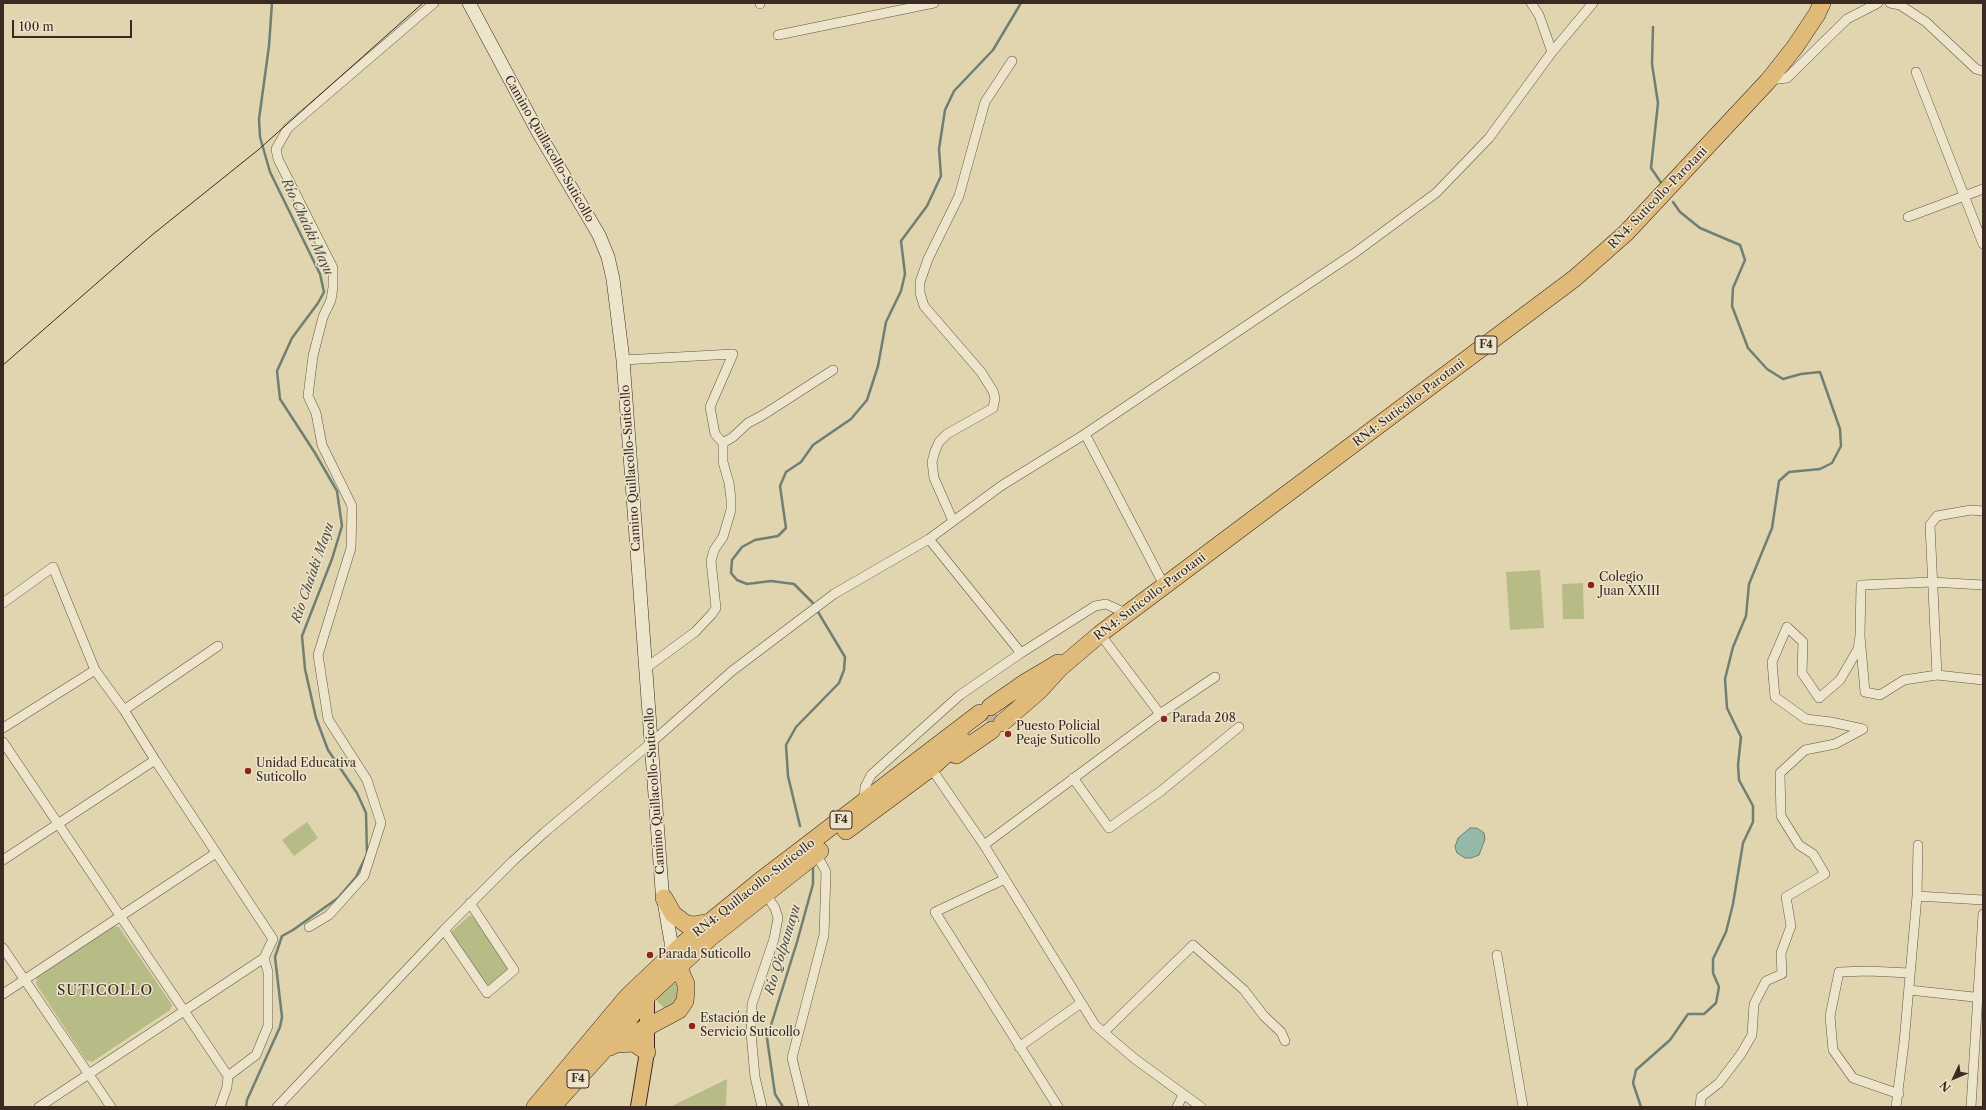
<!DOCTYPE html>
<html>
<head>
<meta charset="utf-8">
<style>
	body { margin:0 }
	#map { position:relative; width:1986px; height:1110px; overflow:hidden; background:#e1d5af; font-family:"Libre Caslon Text",serif }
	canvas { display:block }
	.frame { position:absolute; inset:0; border:4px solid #3b2923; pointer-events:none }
	.north { position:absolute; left:1934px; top:1058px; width:40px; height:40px; -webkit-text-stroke:3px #ece4cb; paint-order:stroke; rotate:226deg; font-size:11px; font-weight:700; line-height:16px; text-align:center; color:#3b2923 }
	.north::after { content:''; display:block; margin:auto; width:14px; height:18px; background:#3b2923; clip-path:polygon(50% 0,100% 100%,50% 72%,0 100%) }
	.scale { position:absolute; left:12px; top:20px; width:120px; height:18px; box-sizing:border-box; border:2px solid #3b2923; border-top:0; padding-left:5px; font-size:12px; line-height:14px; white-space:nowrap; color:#3b2923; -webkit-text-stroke:3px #ece4cb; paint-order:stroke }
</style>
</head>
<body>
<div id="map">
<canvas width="1986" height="1110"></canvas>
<div class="frame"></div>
<div class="north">N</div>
<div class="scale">100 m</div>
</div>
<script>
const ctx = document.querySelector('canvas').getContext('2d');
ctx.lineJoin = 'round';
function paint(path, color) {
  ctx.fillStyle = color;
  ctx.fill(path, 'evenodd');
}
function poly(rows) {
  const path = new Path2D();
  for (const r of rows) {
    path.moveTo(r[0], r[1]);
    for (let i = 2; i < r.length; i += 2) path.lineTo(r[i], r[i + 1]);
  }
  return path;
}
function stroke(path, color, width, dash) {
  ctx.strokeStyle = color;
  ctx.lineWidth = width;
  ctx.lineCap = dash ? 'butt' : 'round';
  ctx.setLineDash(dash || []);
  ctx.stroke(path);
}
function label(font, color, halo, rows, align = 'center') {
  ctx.font = font + ' "Libre Caslon Text",serif';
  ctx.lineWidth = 3;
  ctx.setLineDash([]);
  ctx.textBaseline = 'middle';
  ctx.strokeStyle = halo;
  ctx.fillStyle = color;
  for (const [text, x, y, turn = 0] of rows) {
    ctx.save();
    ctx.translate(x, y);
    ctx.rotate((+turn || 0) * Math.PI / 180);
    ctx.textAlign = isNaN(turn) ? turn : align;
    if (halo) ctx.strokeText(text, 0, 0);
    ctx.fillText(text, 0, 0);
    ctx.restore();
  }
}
const green = poly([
	[1540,570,1544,628,1510,630,1506,572],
	[1583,583,1584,619,1563,619,1562,584],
	[307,822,318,838,294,856,282,840],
	[470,915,475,918,508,967,508,972,490,985,483,983,451,932],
	[113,926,119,927,172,1005,170,1010,92,1062,86,1060,36,984,37,977],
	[671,982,677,985,682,998,668,1009,664,1008,655,999],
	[727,1079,726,1107,670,1107]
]);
const water = poly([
	[1470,828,1477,828,1484,833,1485,839,1479,855,1471,858,1465,858,1457,853,1455,847,1458,838,1470,828]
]);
const stream = poly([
	[1653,27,1652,64,1658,103,1651,168,1662,184],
	[800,826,788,776,786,745,796,727,839,683,844,670,845,657,812,602,794,584,771,581,747,584,737,580,731,573,732,560,742,547,755,540,778,536,786,528,780,486,786,472,801,462,813,445,851,419,867,400,878,366,886,322,901,291,905,274,901,241,927,206,941,176,939,149,945,110,954,91,993,50,1021,3],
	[246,1107,247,1100,280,1027,282,1017,275,957,282,936,293,930,338,898,356,877,367,854,366,813,357,793,328,750,316,718,305,669,302,636,332,559,342,526,337,491,315,453,280,399,277,371,292,338,318,303,324,292,320,274,270,172,260,137,259,119,269,46,272,3],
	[783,1107,775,1094,767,1038,797,942,813,884,813,868],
	[1641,1107,1633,1083,1636,1070,1670,1040,1688,1014,1704,1014,1716,1003,1719,987,1713,973,1713,959,1726,932,1733,904,1743,843,1753,822,1753,806,1739,780,1738,765,1741,737,1727,708,1725,679,1733,647,1746,616,1749,584,1772,528,1779,481,1789,472,1820,469,1832,463,1841,446,1840,429,1820,372,1801,374,1783,379,1767,369,1748,348,1732,306,1733,288,1745,260,1740,245,1700,228,1680,212,1673,202]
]);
const highwayTunnel = poly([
	[986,721,996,714]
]);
const street = poly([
	[760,3,760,4],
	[1531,3,1539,15,1552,52],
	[1890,3,1900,5,1926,22,1976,69,1983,71],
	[778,35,934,3],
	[1916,72,1983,244],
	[1770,80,1787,78,1847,19,1878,3],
	[1908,217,1983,189],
	[623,360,733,354,710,407,715,434,723,443,723,462,729,483,731,499,731,510,723,537,714,550,711,561,716,608,712,614,695,632,646,668],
	[1085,434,1164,585],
	[723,443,733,437,748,423,763,415,833,370],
	[953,521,934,478,932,462,935,451,939,442,947,434,993,408,995,398,993,391,981,372,924,306,920,293,920,282,928,259,959,196,985,102,1012,61],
	[929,539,1021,653],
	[1983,585,1932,582,1861,585,1860,636,1865,692,1880,695,1904,680,1937,675,1983,680],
	[3,603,53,567,95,670,124,710,155,760,273,939,264,958,268,972,268,1026,256,1055,228,1076],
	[1100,634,1160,714],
	[1937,675,1930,525,1937,516,1971,510,1983,511],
	[124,710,218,646],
	[3,728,95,670],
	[3,742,228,1076,227,1087,220,1107],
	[931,768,984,845,1095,1025,1135,1059,1201,1107],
	[1073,778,1109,828,1161,791,1239,727],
	[864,801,865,787,871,775,960,695,1021,653,1095,606,1106,604,1128,614],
	[984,845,1160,714,1215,677],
	[3,860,155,760],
	[1003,880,935,912,1058,1107],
	[1917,896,1983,900],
	[309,927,329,915,364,876,381,823,367,780,328,719,318,655,351,548,352,506,322,445,316,413,308,396,313,356,323,317,331,300,333,287,333,268,278,159,276,149,288,128,434,3],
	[444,930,487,993,514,970,470,903],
	[3,948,111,1107],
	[1497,955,1523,1107],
	[1909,990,1983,998],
	[3,994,216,853],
	[1104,1032,1193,945,1244,990,1264,1016,1281,1032,1285,1041],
	[1019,1047,1081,1003],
	[1899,1094,1853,1078,1833,1050,1830,1016,1839,972,1868,971,1910,973],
	[39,1107,264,958],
	[277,1107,444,930,513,861,545,832,652,742,732,671,834,594,929,539,1001,486,1085,434,1356,252,1436,193,1489,138,1552,52,1593,3],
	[762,1107,755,1077,751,1033,752,1004,774,939,778,918,775,908,765,893],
	[804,1107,792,1058,824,935,826,872,816,853],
	[1177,1107,1183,1095],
	[1700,1107,1701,1097,1719,1083,1741,1054,1752,1035,1754,1004,1766,981,1782,974,1781,953,1791,926,1786,897,1825,874,1813,854,1799,845,1781,816,1780,773,1805,750,1835,744,1863,729,1831,722,1806,719,1775,697,1772,662,1787,627,1803,642,1802,673,1819,698,1840,680,1858,649,1860,636],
	[1896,1107,1904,1043,1917,896,1918,845],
	[1971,1107,1983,914]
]);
const secondary = poly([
	[469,3,538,132,599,235,608,257,613,279,623,360,662,890,671,942,671,955,674,959]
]);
const primary = poly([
	[638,1107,647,1052,647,990]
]);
const highway = poly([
	[990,707,1026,682,1058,663],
	[1002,723,1039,691,1060,668,1100,634,1575,278,1626,233,1768,81,1795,47,1817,14,1822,3],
	[956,755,992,730],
	[846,831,931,768,962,740],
	[664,898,673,914,686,924,694,925,710,922],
	[617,1044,634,1043,647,1052],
	[610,1047,679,1010,685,1001,686,991,686,984,678,966],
	[535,1107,627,997,684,943,760,881,980,713],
	[552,1107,603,1051,647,996,711,937,820,851]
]);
const tram = poly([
	[3,365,152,235,258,150,423,3]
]);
const markers = [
	[1591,585,4,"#8f2418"],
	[1164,719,4,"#8f2418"],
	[1008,734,4,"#8f2418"],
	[248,771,4,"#8f2418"],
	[650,955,4,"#8f2418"],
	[692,1026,4,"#8f2418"]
];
const shields = [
	[1486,345,22],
	[841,820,22],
	[578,1079,22]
];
const shieldNames = [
	["F4",1486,345],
	["F4",841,820],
	["F4",578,1079]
];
const streetNames = [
	["Camino Quillacollo-Suticollo",549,149,60],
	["RN4: Suticollo-Parotani",1658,198,-46],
	["RN4: Suticollo-Parotani",1409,403,-37],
	["Camino Quillacollo-Suticollo",631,468,-94],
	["RN4: Suticollo-Parotani",1150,597,-37],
	["Camino Quillacollo-Suticollo",655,791,-94],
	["RN4: Quillacollo-Suticollo",754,888,-38]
];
const poiNames = [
	["Colegio",1599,578],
	["Juan XXIII",1599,592],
	["Parada 208",1172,719],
	["Puesto Policial",1016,727],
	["Peaje Suticollo",1016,741],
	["Unidad Educativa",256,764],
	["Suticollo",256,778],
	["Parada Suticollo",658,955],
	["Estación de",700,1019],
	["Servicio Suticollo",700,1033]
];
const waterNames = [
	["Río Cha'aki Mayu",307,227,65],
	["Río Cha'aki Mayu",313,573,-71],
	["Río Q'olpamayu",783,950,-73]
];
const quarterNames = [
	["SUTICOLLO",105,991]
];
paint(green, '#b7bc87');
paint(water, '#94b9a9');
stroke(water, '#707f73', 1);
stroke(stream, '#707f73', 2.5);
stroke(highwayTunnel, '#c0b393', 17, [17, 8]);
stroke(street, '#645446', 10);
stroke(secondary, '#3b2923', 14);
stroke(primary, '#3b2923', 16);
stroke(highway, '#3b2923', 18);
stroke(street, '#ece4cb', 9);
stroke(secondary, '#ece4cb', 13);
stroke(primary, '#e0ba78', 14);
stroke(highway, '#e0ba78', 17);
stroke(tram, '#3b2923', 1);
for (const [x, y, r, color] of markers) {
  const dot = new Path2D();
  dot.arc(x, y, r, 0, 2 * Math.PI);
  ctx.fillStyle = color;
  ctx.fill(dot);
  stroke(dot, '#ece4cb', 1.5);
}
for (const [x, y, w] of shields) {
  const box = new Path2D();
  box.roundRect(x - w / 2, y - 9, w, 18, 3);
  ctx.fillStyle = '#ece4cb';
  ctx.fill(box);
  stroke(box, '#3b2923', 1);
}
label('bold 11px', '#3b2923', null, shieldNames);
label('12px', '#3b2923', '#ece4cb', streetNames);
label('12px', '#3b2923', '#ece4cb', poiNames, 'left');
label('italic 13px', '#514d44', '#ece4cb', waterNames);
ctx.letterSpacing = '1px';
label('14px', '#3b2923', '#ece4cb', quarterNames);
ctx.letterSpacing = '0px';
</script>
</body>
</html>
